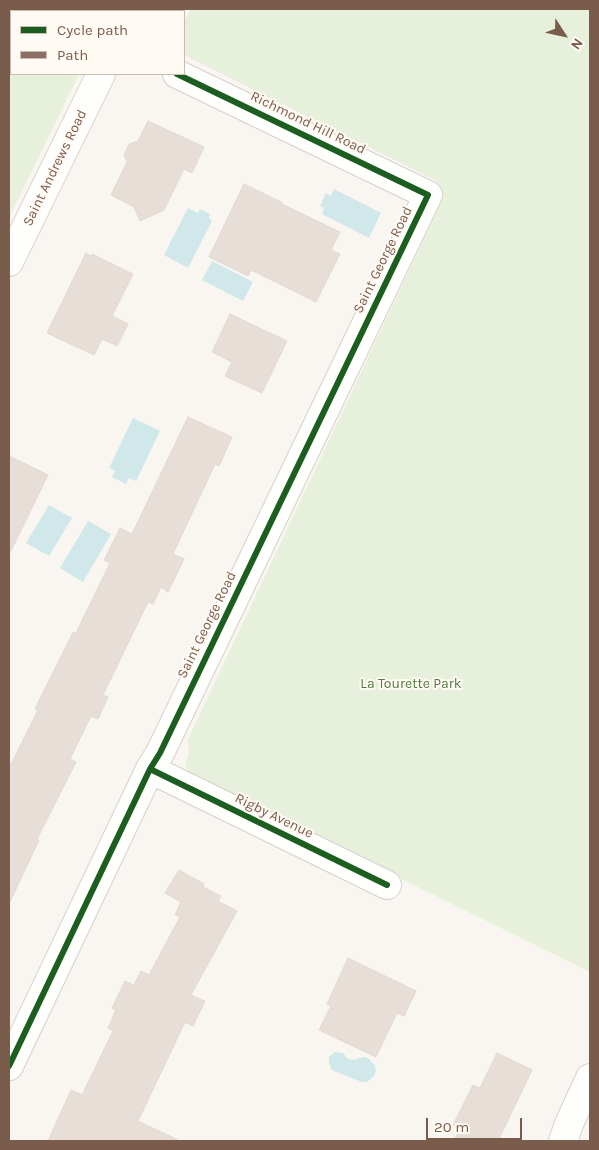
<!DOCTYPE html>
<html>
<head>
<meta charset="utf-8">
<style>
	body { margin:0 }
	#map { position:relative; width:599px; height:1150px; overflow:hidden; background:#f9f5f0; font-family:Karla,sans-serif }
	canvas { display:block }
	.frame { position:absolute; inset:0; border:10px solid #7a5c4d; pointer-events:none }
	.legend { position:absolute; left:10px; top:10px; width:175px; height:65px; box-sizing:border-box; background:#fffaf3; border:1px solid #cabbb1; margin:0; padding:6px 9px; list-style:none; font-size:15px; color:#7a5c4d }
	.legend li { display:flex; align-items:center; gap:10px; height:25px }
	.legend b { width:25px; border:1px solid #cabbb1 }
	.north { position:absolute; left:539px; top:10px; width:50px; height:50px; -webkit-text-stroke:4px #fffaf3; paint-order:stroke; rotate:125deg; font-size:14px; font-weight:700; line-height:20px; text-align:center; color:#7a5c4d }
	.north::after { content:''; display:block; margin:auto; width:18px; height:22px; background:#7a5c4d; clip-path:polygon(50% 0,100% 100%,50% 72%,0 100%) }
	.scale { position:absolute; left:426px; top:1118px; width:96px; height:22px; box-sizing:border-box; border:2px solid #7a5c4d; border-top:0; padding-left:6px; font-size:15px; line-height:18px; white-space:nowrap; color:#7a5c4d; -webkit-text-stroke:4px #fffaf3; paint-order:stroke }
</style>
</head>
<body>
<div id="map">
<canvas width="599" height="1150"></canvas>
<div class="frame"></div>
<ul class="legend">
<li><b style="height:6px;background:#1b5e20"></b>Cycle path</li>
<li><b style="height:6px;background:#8d6e63"></b>Path</li>
</ul>
<div class="north">N</div>
<div class="scale">20 m</div>
</div>
<script>
const ctx = document.querySelector('canvas').getContext('2d');
ctx.lineJoin = 'round';
function paint(path, color) {
  ctx.fillStyle = color;
  ctx.fill(path, 'evenodd');
}
function poly(rows) {
  const path = new Path2D();
  for (const r of rows) {
    path.moveTo(r[0], r[1]);
    for (let i = 2; i < r.length; i += 2) path.lineTo(r[i], r[i + 1]);
  }
  return path;
}
function stroke(path, color, width, dash) {
  ctx.strokeStyle = color;
  ctx.lineWidth = width;
  ctx.lineCap = dash ? 'butt' : 'round';
  ctx.setLineDash(dash || []);
  ctx.stroke(path);
}
function label(font, color, halo, rows, align = 'center') {
  ctx.font = font + ' Karla,sans-serif';
  ctx.lineWidth = 4;
  ctx.setLineDash([]);
  ctx.textBaseline = 'middle';
  ctx.strokeStyle = halo;
  ctx.fillStyle = color;
  for (const [text, x, y, turn = 0] of rows) {
    ctx.save();
    ctx.translate(x, y);
    ctx.rotate((+turn || 0) * Math.PI / 180);
    ctx.textAlign = isNaN(turn) ? turn : align;
    if (halo) ctx.strokeText(text, 0, 0);
    ctx.fillText(text, 0, 0);
    ctx.restore();
  }
}
const green = poly([
	[9,9,24,9,29,11,11,11,11,74,79,74,9,218],
	[80,9,166,9,165,11,85,11],
	[191,9,590,9,590,972,191,775,185,766,189,753,188,739,434,218,442,196,437,181,184,55,184,22]
]);
const water = poly([
	[334,189,381,213,369,238,322,214,324,208,320,206,326,193,331,196],
	[188,208,198,213,200,209,210,214,209,218,212,221,188,268,164,255],
	[212,261,253,282,243,301,202,280],
	[133,418,160,431,136,481,129,478,126,484,112,477,115,471,109,468],
	[49,505,72,518,49,556,26,543],
	[88,521,111,534,83,582,60,568],
	[335,1052,343,1053,348,1059,355,1060,359,1058,364,1057,369,1059,375,1066,376,1071,374,1076,367,1082,362,1082,334,1071,331,1069,329,1061,329,1057]
]);
const building = poly([
	[148,121,204,147,192,173,184,169,164,210,140,221,134,207,111,195,127,162,124,155,129,144,138,141,148,121],
	[244,184,283,203,282,204,340,232,331,250,340,254,316,302,251,270,248,276,209,257,244,184],
	[86,253,91,256,92,254,133,274,112,316,128,324,117,346,102,339,94,355,47,333,86,253],
	[230,314,287,341,262,393,225,376,232,362,212,352,230,314],
	[188,417,232,437,219,466,215,464,173,554,184,559,168,592,161,587,153,604,148,602,103,695,108,697,98,719,91,716,70,759,76,762,37,839,39,840,9,904,9,768,38,710,35,709,73,632,76,633,110,563,104,560,120,528,132,534,188,417],
	[9,456,48,475,9,555,9,456],
	[179,870,204,884,203,887,221,896,218,901,237,911,191,995,205,1001,193,1026,185,1022,138,1121,180,1141,48,1141,71,1090,82,1095,113,1031,108,1028,116,1010,112,1008,125,981,134,985,141,971,149,975,180,917,175,915,181,902,165,893,179,870],
	[348,958,416,991,404,1016,397,1013,376,1057,319,1030,331,1006,327,1004,348,958],
	[497,1053,532,1070,498,1141,454,1141,459,1129,453,1125,473,1085,480,1088,497,1053]
]);
const minor = poly([
	[63,9,67,11],
	[9,262,101,74],
	[150,769,387,885],
	[9,1066,150,769,160,753,428,195,177,74],
	[563,1141,569,1124,590,1078]
]);
const quiet = poly([
	[63,9,67,11]
]);
const cycleway = poly([
	[150,769,387,885],
	[9,1066,150,769,160,753,428,195,177,74]
]);
const streetNames = [
	["Richmond Hill Road",308,123,26],
	["Saint Andrews Road",55,168,-64],
	["Saint George Road",383,260,-64],
	["Saint George Road",207,625,-64],
	["Rigby Avenue",274,816,26]
];
const parkNames = [
	["La Tourette Park",411,684]
];
paint(green, '#e7f0db');
paint(water, '#d0e8ea');
paint(building, '#e6ded7');
stroke(building, '#e2d8d2', 1);
stroke(minor, '#d7d1cb', 30);
stroke(minor, '#fefefd', 28);
stroke(quiet, '#8d6e63', 5, [10, 5]);
stroke(cycleway, '#1b5e20', 6);
label('14px', '#7a5c4d', '#fffaf3', streetNames);
label('14px', '#537a41', '#fffaf3', parkNames);
</script>
</body>
</html>
